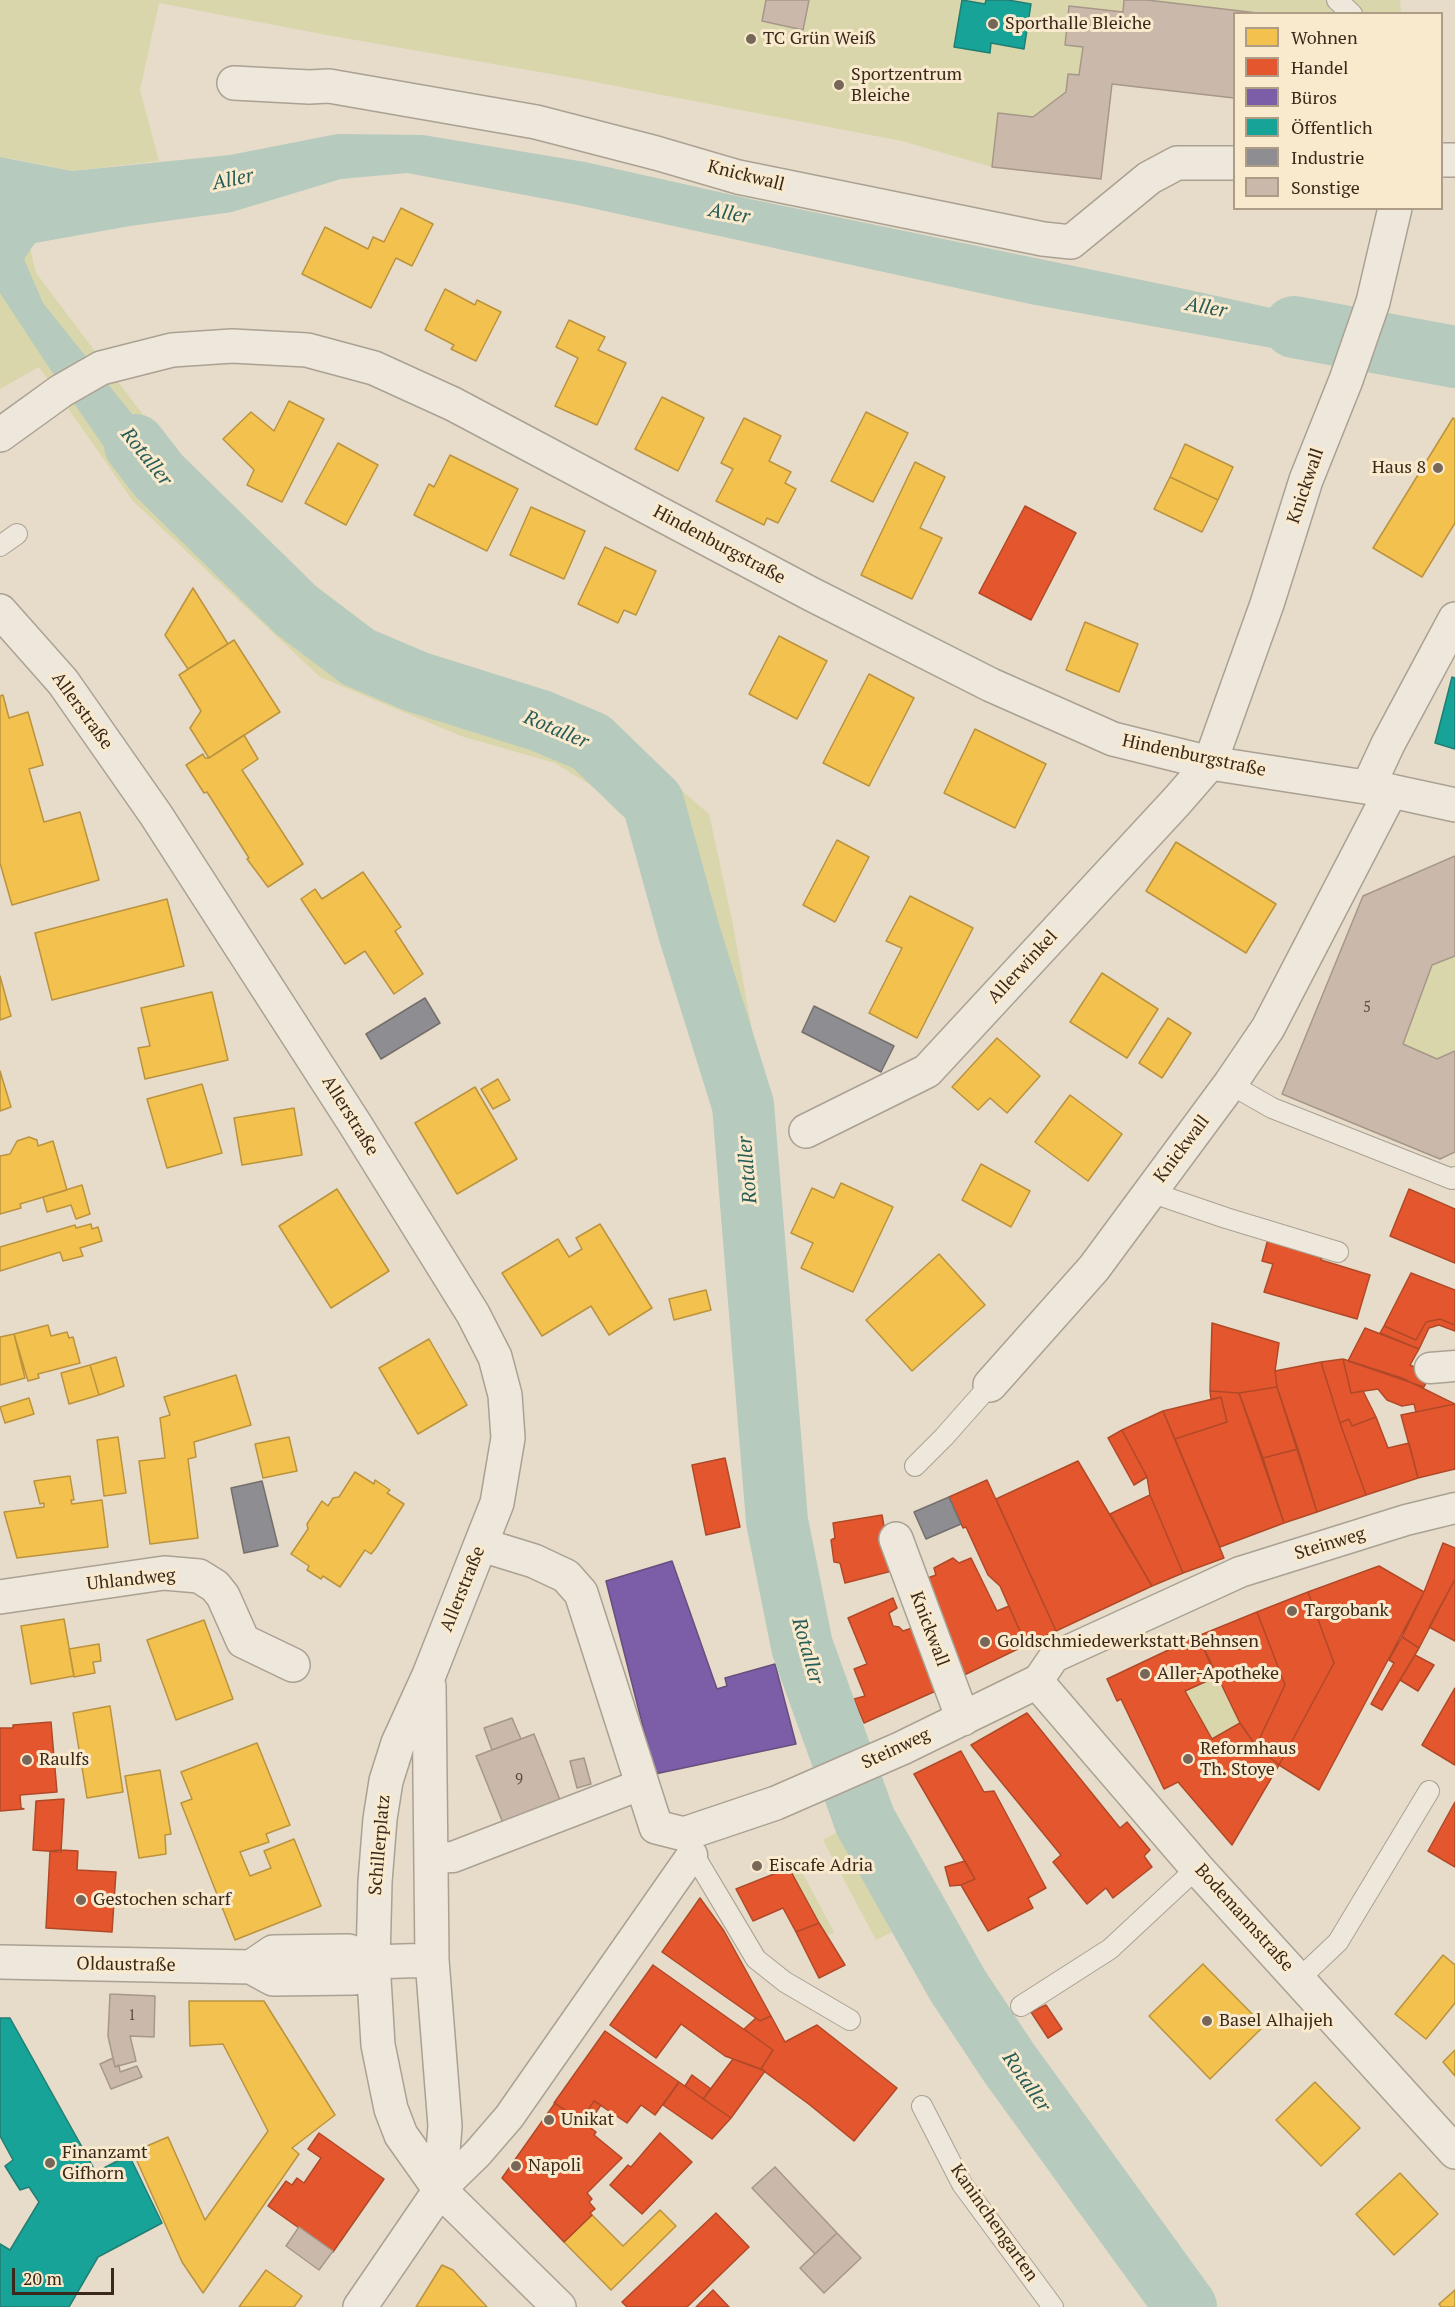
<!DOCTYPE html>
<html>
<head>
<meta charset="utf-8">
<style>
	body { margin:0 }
	#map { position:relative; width:1455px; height:2307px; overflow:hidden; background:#e6dcc9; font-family:"PT Serif",serif }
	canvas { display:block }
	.legend { position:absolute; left:1233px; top:12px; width:210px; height:198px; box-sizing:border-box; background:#f9eace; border:2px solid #ad9c86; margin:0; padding:8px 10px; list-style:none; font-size:18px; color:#3a281b }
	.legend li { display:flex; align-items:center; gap:12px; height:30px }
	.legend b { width:30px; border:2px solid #ad9c86 }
	.scale { position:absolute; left:12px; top:2268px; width:102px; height:27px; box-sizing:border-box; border:3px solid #3a281b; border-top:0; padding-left:8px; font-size:18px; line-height:21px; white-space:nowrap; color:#3a281b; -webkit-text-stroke:4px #f9eace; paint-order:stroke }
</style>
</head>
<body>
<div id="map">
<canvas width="1455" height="2307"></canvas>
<ul class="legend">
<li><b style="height:16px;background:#f2c14e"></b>Wohnen</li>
<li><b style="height:16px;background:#e4572e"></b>Handel</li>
<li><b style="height:16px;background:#7b5ea7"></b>Büros</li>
<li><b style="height:16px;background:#17a398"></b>Öffentlich</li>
<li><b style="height:16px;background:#8d8d92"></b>Industrie</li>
<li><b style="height:16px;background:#cab9aa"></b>Sonstige</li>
</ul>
<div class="scale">20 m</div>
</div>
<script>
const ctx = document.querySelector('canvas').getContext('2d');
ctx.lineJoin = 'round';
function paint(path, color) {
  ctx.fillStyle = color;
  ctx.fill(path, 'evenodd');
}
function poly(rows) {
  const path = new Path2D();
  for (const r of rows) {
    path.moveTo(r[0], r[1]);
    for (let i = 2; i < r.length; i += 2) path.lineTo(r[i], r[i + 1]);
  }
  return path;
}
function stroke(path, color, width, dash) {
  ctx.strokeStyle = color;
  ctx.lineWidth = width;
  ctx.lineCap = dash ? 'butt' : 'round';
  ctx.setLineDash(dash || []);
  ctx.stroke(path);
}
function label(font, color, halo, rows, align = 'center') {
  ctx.font = font + ' "PT Serif",serif';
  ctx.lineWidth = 6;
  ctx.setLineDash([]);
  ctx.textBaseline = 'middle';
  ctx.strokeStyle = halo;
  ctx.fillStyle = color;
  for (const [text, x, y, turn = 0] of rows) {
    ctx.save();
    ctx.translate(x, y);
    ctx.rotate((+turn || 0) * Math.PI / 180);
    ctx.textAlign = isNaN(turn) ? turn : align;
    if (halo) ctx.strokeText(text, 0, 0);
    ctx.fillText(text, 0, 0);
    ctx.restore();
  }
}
const green = poly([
	[0,0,1124,0,1123,12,1069,6,1065,45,1083,47,1079,75,1068,74,1066,92,1033,117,998,114,992,167,902,141,574,78,327,35,159,3,140,90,159,161,72,171,9,158,36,273,165,444,295,577,367,640,578,715,637,752,709,814,732,920,773,1146,790,1373,793,1533,838,1706,885,1818,974,1981,1137,2215,1214,2307,1157,2307,1110,2253,977,2063,847,1830,783,1670,756,1538,721,1140,655,864,624,806,555,763,461,736,320,677,133,501,39,367,0,389],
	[1147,0,1400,0,1401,13,1266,14],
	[1455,956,1455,1051,1437,1059,1403,1044,1432,965],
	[1216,1677,1240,1723,1212,1739,1185,1691],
	[845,1828,899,1929,876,1940,823,1840],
	[797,1863,834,1932,827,1936,789,1868]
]);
const water = poly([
	[337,134,423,135,585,162,755,200,1185,289,1348,325,1333,359,1030,304,573,204,407,173,341,179,232,212,130,226,35,243,24,259,43,303,148,434,205,490,176,526,123,474,46,363,0,293,0,157,72,171,230,155]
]);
const homes = poly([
	[401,208,433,224,412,266,396,258,371,308,302,274,325,227,368,249,373,237,384,242,401,208],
	[445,289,475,305,477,300,501,312,476,361,451,349,454,345,425,330,445,289],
	[569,320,605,337,598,350,626,363,597,425,555,406,578,358,556,347,569,320],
	[662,397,704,418,678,471,635,449,662,397],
	[289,401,324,419,282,502,247,485,254,470,223,439,251,412,274,431,289,401],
	[866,412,908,433,873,502,831,481,866,412],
	[744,418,781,436,769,461,791,472,785,483,796,489,778,523,767,518,764,525,716,501,733,469,721,463,744,418],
	[1453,418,1455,419,1455,523,1422,577,1373,548,1453,418],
	[338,443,378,465,346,525,305,503,338,443],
	[1185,444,1233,467,1218,500,1170,477,1185,444],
	[450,455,518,489,487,551,414,515,429,484,434,487,450,455],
	[915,462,945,477,920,528,942,538,912,599,861,575,915,462],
	[1170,477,1218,500,1202,532,1154,509,1170,477],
	[531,507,585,531,564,579,510,555,531,507],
	[605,547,656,571,636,615,624,610,618,623,578,604,605,547],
	[193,588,228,644,188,669,165,635,193,588],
	[1085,622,1138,644,1119,692,1066,670,1085,622],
	[779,636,827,661,797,719,749,694,779,636],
	[234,640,280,712,209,758,190,728,201,711,179,675,234,640],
	[869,674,914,698,869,786,823,763,869,674],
	[3,695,9,718,28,712,43,765,29,769,44,822,80,812,99,880,12,905,0,863,0,696,3,695],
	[975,729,1046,764,1015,828,944,793,975,729],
	[244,735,258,759,242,770,303,864,268,887,247,859,249,858,207,792,204,793,186,765,203,754,205,758,209,758,244,735],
	[837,840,869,857,835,922,803,905,837,840],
	[1176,842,1276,904,1246,953,1146,891,1176,842],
	[363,872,401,927,395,931,423,974,394,994,365,951,345,964,301,899,315,889,322,899,363,872],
	[910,896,973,928,917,1038,869,1013,902,948,886,941,910,896],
	[167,899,184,966,52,1000,35,933,167,899],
	[1102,973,1158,1009,1127,1058,1070,1022,1102,973],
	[0,976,11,1016,0,1020,0,976],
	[212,992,228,1060,145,1079,138,1048,150,1046,141,1008,212,992],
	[1168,1018,1191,1033,1162,1078,1139,1063,1168,1018],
	[997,1038,1040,1076,1007,1113,990,1098,978,1110,952,1087,997,1038],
	[0,1071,11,1107,0,1111,0,1071],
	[498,1079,510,1100,493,1109,481,1089,498,1079],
	[202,1084,222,1153,167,1168,147,1099,202,1084],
	[475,1087,517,1159,457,1194,415,1123,475,1087],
	[1070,1095,1122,1134,1088,1181,1035,1142,1070,1095],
	[294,1108,302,1155,242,1165,234,1118,294,1108],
	[29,1137,37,1140,38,1146,53,1141,67,1190,20,1204,21,1208,0,1214,0,1156,10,1154,17,1141,29,1137],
	[981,1164,1030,1191,1011,1227,962,1200,981,1164],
	[841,1183,893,1207,853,1292,801,1268,813,1243,791,1233,812,1188,834,1198,841,1183],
	[82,1185,90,1214,76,1219,71,1205,47,1212,43,1197,82,1185],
	[337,1189,389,1271,331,1308,279,1226,337,1189],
	[91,1224,92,1229,98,1227,102,1241,80,1248,83,1256,63,1261,60,1252,0,1271,0,1247,75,1225,76,1228,91,1224],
	[600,1224,652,1308,609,1335,591,1306,542,1336,502,1273,558,1239,569,1257,582,1249,576,1238,600,1224],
	[939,1254,985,1305,912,1371,866,1320,939,1254],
	[706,1290,711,1310,674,1320,669,1299,706,1290],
	[48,1325,51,1336,67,1332,69,1338,73,1337,80,1363,38,1374,39,1378,28,1381,14,1334,48,1325],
	[14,1334,25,1378,0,1385,0,1337,14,1334],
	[429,1339,467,1405,418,1434,379,1368,429,1339],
	[116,1357,124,1386,99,1395,90,1365,116,1357],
	[90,1365,99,1395,69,1404,61,1373,90,1365],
	[236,1375,251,1425,194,1442,196,1457,188,1459,198,1538,150,1544,139,1461,165,1458,160,1418,170,1415,164,1397,236,1375],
	[29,1398,34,1414,5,1423,0,1407,29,1398],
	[118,1437,126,1493,104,1496,97,1440,118,1437],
	[289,1437,297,1471,263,1478,255,1444,289,1437],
	[355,1472,374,1484,375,1480,390,1490,387,1493,404,1504,376,1548,371,1554,365,1550,340,1587,323,1576,321,1579,307,1570,309,1566,291,1554,308,1529,307,1524,322,1501,328,1506,333,1498,339,1497,355,1472],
	[70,1476,74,1500,71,1500,72,1504,102,1500,108,1547,17,1558,4,1512,44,1507,44,1503,40,1504,34,1481,70,1476],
	[64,1619,74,1676,31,1684,21,1626,64,1619],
	[204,1620,233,1699,176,1720,147,1640,204,1620],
	[99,1644,101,1661,93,1662,95,1673,74,1677,69,1649,99,1644],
	[110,1706,123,1792,87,1798,73,1713,110,1706],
	[257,1743,290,1825,266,1834,269,1842,240,1852,250,1876,271,1868,264,1851,294,1839,321,1906,235,1940,181,1803,192,1799,181,1772,257,1743],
	[160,1770,171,1834,165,1835,166,1854,139,1858,125,1776,160,1770],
	[1443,1955,1455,1965,1455,2003,1426,2039,1395,2014,1443,1955],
	[1203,1964,1264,2026,1210,2079,1149,2016,1203,1964],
	[189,2001,264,2001,335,2115,292,2148,299,2154,203,2293,182,2262,133,2152,168,2137,205,2220,268,2131,223,2044,190,2046,189,2001],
	[1455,2050,1455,2076,1443,2062,1455,2050],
	[1315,2082,1360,2128,1321,2166,1276,2120,1315,2082],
	[1400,2173,1438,2214,1394,2255,1356,2214,1400,2173],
	[660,2210,676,2226,611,2290,564,2242,592,2215,623,2246,660,2210],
	[442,2265,453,2270,487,2307,416,2307,442,2265],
	[266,2270,302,2296,294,2307,239,2307,266,2270],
	[1455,2290,1455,2307,1441,2307,1439,2304,1455,2290]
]);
const shops = poly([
	[1025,506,1076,533,1031,620,979,593,1025,506],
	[1409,1189,1455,1209,1455,1263,1390,1236,1409,1189],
	[1268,1239,1323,1255,1321,1260,1370,1275,1357,1319,1264,1292,1273,1264,1262,1261,1268,1239],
	[1411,1273,1455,1290,1455,1325,1440,1319,1426,1322,1416,1340,1384,1326,1411,1273],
	[1440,1319,1455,1325,1455,1331,1439,1325,1429,1328,1419,1349,1380,1333,1384,1326,1416,1340,1426,1322,1440,1319],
	[1212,1323,1279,1343,1275,1371,1277,1387,1239,1393,1210,1391,1212,1323],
	[1365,1328,1419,1349,1410,1365,1430,1374,1424,1387,1348,1361,1365,1328],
	[1343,1359,1402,1378,1455,1404,1416,1412,1414,1404,1402,1406,1387,1400,1378,1389,1351,1393,1343,1359],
	[1343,1359,1351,1393,1363,1391,1376,1417,1352,1426,1349,1419,1340,1423,1321,1362,1343,1359],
	[1321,1362,1340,1423,1366,1495,1317,1512,1277,1387,1275,1371,1321,1362],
	[1277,1387,1298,1449,1263,1458,1239,1393,1277,1387],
	[1210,1391,1239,1393,1284,1523,1220,1547,1175,1439,1227,1422,1221,1397,1211,1400,1210,1391],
	[1221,1397,1227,1422,1175,1439,1163,1411,1221,1397],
	[1455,1404,1455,1469,1418,1478,1401,1415,1455,1404],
	[1163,1411,1224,1558,1183,1573,1150,1495,1147,1477,1122,1430,1163,1411],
	[1376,1417,1388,1448,1409,1443,1418,1478,1366,1495,1340,1423,1349,1419,1352,1426,1376,1417],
	[1122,1430,1147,1477,1134,1485,1108,1438,1122,1430],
	[1298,1449,1317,1512,1284,1523,1263,1458,1298,1449],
	[725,1458,740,1527,706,1535,692,1465,725,1458],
	[1078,1461,1152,1586,1056,1631,996,1499,1078,1461],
	[987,1480,1056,1631,1026,1645,1000,1586,988,1575,966,1527,963,1528,949,1497,987,1480],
	[1150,1495,1183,1573,1152,1586,1110,1514,1150,1495],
	[882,1515,892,1571,845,1583,840,1563,834,1562,831,1540,835,1538,833,1523,882,1515],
	[1443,1543,1455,1548,1455,1579,1419,1648,1402,1637,1424,1592,1443,1543],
	[953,1558,959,1563,971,1558,997,1611,1009,1606,1026,1645,956,1679,919,1581,936,1575,934,1568,953,1558],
	[1379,1566,1424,1592,1319,1790,1279,1765,1334,1663,1308,1592,1379,1566],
	[1455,1579,1455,1641,1429,1627,1455,1579],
	[1308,1592,1334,1663,1279,1765,1256,1746,1285,1685,1257,1612,1308,1592],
	[893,1598,897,1608,889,1613,893,1626,899,1627,903,1631,921,1625,947,1686,864,1723,854,1699,865,1696,854,1669,867,1664,848,1618,893,1598],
	[1257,1612,1285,1685,1256,1746,1240,1723,1198,1636,1257,1612],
	[1198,1636,1216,1677,1185,1691,1212,1739,1240,1723,1256,1746,1279,1765,1232,1845,1178,1782,1164,1789,1121,1699,1117,1701,1107,1679,1198,1636],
	[1402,1637,1419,1648,1382,1710,1371,1704,1394,1663,1389,1660,1402,1637],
	[1415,1655,1434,1665,1418,1691,1400,1680,1415,1655],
	[1455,1688,1455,1765,1422,1745,1455,1688],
	[1027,1713,1120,1828,1127,1822,1150,1850,1144,1856,1152,1867,1113,1898,1106,1888,1087,1904,1053,1862,1061,1855,971,1745,1027,1713],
	[51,1722,57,1792,20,1795,21,1808,24,1809,0,1811,0,1728,13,1728,13,1725,51,1722],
	[961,1751,984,1792,994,1791,1046,1888,1028,1898,1033,1908,988,1931,961,1885,975,1879,914,1774,961,1751],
	[64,1799,61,1852,33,1850,36,1801,64,1799],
	[1455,1802,1455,1867,1428,1851,1455,1802],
	[62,1850,78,1851,77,1870,116,1872,112,1932,46,1928,50,1851,62,1850],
	[965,1861,975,1879,961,1885,950,1886,945,1867,965,1861],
	[789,1868,819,1923,796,1932,783,1908,753,1921,736,1889,789,1868],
	[700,1898,724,1931,771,2016,760,2021,662,1952,700,1898],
	[819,1923,845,1965,819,1978,796,1932,819,1923],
	[653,1965,773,2050,761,2069,725,2056,681,2024,656,2058,610,2025,653,1965],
	[1046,2005,1062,2029,1048,2038,1031,2012,1046,2005],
	[771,2016,785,2042,817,2025,897,2088,854,2141,810,2105,761,2069,773,2050,744,2029,756,2018,760,2021,771,2016],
	[605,2031,679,2082,655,2115,641,2105,627,2123,594,2101,581,2121,554,2103,605,2031],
	[733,2059,765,2071,731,2118,703,2099,733,2059],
	[692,2075,711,2089,703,2099,685,2086,692,2075],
	[679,2082,731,2118,712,2139,663,2105,679,2082],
	[594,2101,601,2105,587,2125,581,2121,594,2101],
	[555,2103,587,2125,596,2132,594,2135,622,2158,587,2193,592,2199,589,2202,595,2209,590,2213,592,2215,564,2242,502,2178,555,2103],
	[319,2133,384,2179,333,2252,268,2206,286,2181,292,2185,297,2178,304,2183,321,2158,308,2149,319,2133],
	[660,2133,692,2162,642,2214,610,2185,628,2165,631,2167,660,2133],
	[716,2213,749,2247,687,2307,627,2307,622,2302,716,2213],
	[713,2290,729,2307,696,2307,713,2290]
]);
const offices = poly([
	[672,1561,717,1689,727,1686,725,1678,775,1664,796,1744,655,1774,606,1581,672,1561]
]);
const public = poly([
	[962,0,985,4,986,0,1008,0,1031,4,1024,49,991,43,990,53,954,47,962,0],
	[1452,677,1455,678,1455,749,1435,743,1452,677],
	[0,2018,10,2018,96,2172,129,2155,162,2223,98,2257,69,2307,0,2307,0,2244,10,2250,39,2202,29,2187,20,2190,5,2166,13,2160,0,2136,0,2018]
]);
const industry = poly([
	[425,998,440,1023,381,1059,366,1034,425,998],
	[814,1006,894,1046,881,1072,802,1032,814,1006],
	[262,1481,278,1546,244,1553,231,1488,262,1481],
	[949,1497,961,1524,926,1539,914,1512,949,1497]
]);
const river = poly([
	[1294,327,1455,357],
	[135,445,159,476,296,610,358,657,417,682,541,721,591,742,653,802,689,932,743,1105,777,1521,802,1646,865,1821,958,1986,1009,2063,1186,2307]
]);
const building = poly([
	[766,0,809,0,803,30,762,21,766,0],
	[1124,0,1147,0,1266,14,1234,14,1234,98,1112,84,1101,179,992,167,998,113,1033,117,1066,92,1068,74,1079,75,1083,47,1065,45,1069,6,1123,12,1124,0],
	[1455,856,1455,956,1432,965,1403,1044,1437,1059,1455,1051,1455,1152,1440,1159,1282,1094,1363,896,1455,856],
	[512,1718,521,1739,492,1750,484,1728,512,1718],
	[534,1734,562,1805,505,1828,476,1756,534,1734],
	[584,1758,591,1784,577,1788,570,1761,584,1758],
	[110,1994,155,1996,154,2037,130,2036,136,2061,115,2067,108,2036,110,1994],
	[113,2058,115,2067,119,2065,120,2072,137,2066,142,2077,111,2089,100,2064,113,2058],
	[775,2167,837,2233,815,2254,752,2188,775,2167],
	[299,2227,333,2251,319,2270,286,2246,299,2227],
	[837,2233,861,2258,824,2293,800,2268,837,2233]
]);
const service = poly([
	[1337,0,1352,14],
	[0,546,17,534],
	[1230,1084,1272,1108,1452,1179,1455,1177],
	[1150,1192,1226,1218,1338,1252],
	[915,1466,944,1437,990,1385],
	[688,1845,756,1959,785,1982,850,2020],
	[1299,1979,1338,1942,1429,1791],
	[1021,2006,1110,1949,1197,1868],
	[922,2106,962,2184,1053,2307]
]);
const pedestrian = poly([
	[1430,1368,1455,1366],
	[1037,1682,1054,1657,1240,1572,1406,1520,1455,1508],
	[430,1858,453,1857,632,1788],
	[440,2190,477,2154,509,2117,692,1855]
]);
const minor = poly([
	[234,83,309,87,329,86,536,122,656,153,738,177,1043,239,1071,242,1149,178,1177,163,1234,163],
	[1442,160,1455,160],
	[0,435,61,391,101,368,172,350,232,346,307,350,374,368,453,404,811,594,991,685,1113,739,1210,763,1391,791,1455,805],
	[1368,787,1388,744,1455,619],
	[806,1131,927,1071,1177,801,1210,763,1267,604,1306,480,1346,380,1373,302,1395,208],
	[990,1385,1094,1268,1230,1084,1268,1028,1391,791],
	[896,1539,963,1719],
	[482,1545,534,1561,566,1576,581,1593,656,1827,684,1834,776,1803,902,1748,1037,1682,1197,1868,1455,2152],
	[0,1597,164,1573,199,1576,215,1586,223,1596,243,1641,293,1665]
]);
const tertiary = poly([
	[0,611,63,682,156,815,355,1124,473,1314,495,1357,505,1395,508,1438,497,1503,429,1675,398,1743,386,1781,380,1819,375,1882,373,1962,378,2045,391,2109,401,2135,440,2190,559,2307],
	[429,1686,432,1960,445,2126,440,2190],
	[0,1962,251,1967,273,1979,354,1978,373,1962],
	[251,1967,273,1952,349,1951,373,1962,432,1960],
	[360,2307,440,2190]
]);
const markers = [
	[993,24,6,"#766758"],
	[751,39,6,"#766758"],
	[839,85,6,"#766758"],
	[1438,468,6,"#766758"],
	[1292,1611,6,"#766758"],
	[985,1642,6,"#766758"],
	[1145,1674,6,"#766758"],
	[1188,1759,6,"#766758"],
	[27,1760,6,"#766758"],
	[757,1866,6,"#766758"],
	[81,1900,6,"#766758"],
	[1207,2021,6,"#766758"],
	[549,2120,6,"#766758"],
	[50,2163,6,"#766758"],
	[516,2166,6,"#766758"]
];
const numberNames = [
	["5",1367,1008],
	["9",519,1780],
	["1",132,2016]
];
const poiNames = [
	["Sporthalle Bleiche",1005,24],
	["TC Grün Weiß",763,39],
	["Sportzentrum",851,75],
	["Bleiche",851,96],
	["Haus 8",1426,468,"right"],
	["Targobank",1304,1611],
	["Goldschmiedewerkstatt Behnsen",997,1642],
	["Aller-Apotheke",1157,1674],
	["Reformhaus",1200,1749],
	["Th. Stoye",1200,1770],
	["Raulfs",39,1760],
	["Eiscafe Adria",769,1866],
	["Gestochen scharf",93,1900],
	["Basel Alhajjeh",1219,2021],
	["Unikat",561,2120],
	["Finanzamt",62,2153],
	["Gifhorn",62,2174],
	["Napoli",528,2166]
];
const streetNames = [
	["Knickwall",746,176,14],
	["Knickwall",1306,486,-71],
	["Hindenburgstraße",719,545,28],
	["Allerstraße",82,711,54],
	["Hindenburgstraße",1194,756,12],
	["Allerwinkel",1023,967,-47],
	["Allerstraße",350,1116,58],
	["Knickwall",1182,1149,-53],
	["Steinweg",1330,1544,-17],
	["Uhlandweg",131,1580,-6],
	["Allerstraße",463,1589,-68],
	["Knickwall",929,1629,69],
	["Steinweg",896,1749,-25],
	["Schillerplatz",380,1845,-85],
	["Bodemannstraße",1244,1918,48],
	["Oldaustraße",126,1965,1],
	["Kaninchengarten",994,2223,55]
];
const waterNames = [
	["Aller",233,180,-11],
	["Aller",729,214,11],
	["Aller",1206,308,11],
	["Rotaller",146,457,51],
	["Rotaller",556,730,23],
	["Rotaller",748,1170,-95],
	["Rotaller",807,1651,74],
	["Rotaller",1026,2082,55]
];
paint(green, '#d8d6aa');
paint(water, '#b6cabd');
paint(homes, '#f2c14e');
stroke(homes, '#bb933f', 1.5);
paint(shops, '#e4572e');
stroke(shops, '#b14928', 1.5);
paint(offices, '#7b5ea7');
stroke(offices, '#684e7d', 1.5);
paint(public, '#17a398');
stroke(public, '#227e72', 1.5);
paint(industry, '#8d8d92');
stroke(industry, '#746f6e', 1.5);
stroke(river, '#b6cabd', 62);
paint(building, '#cab9aa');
stroke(building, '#a69789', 1.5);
stroke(service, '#aba193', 22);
stroke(pedestrian, '#aba193', 33);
stroke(minor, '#aba193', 36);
stroke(tertiary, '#aba193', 36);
stroke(service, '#ede7dc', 20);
stroke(pedestrian, '#ede7dc', 30);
stroke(minor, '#ede7dc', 33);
stroke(tertiary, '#ede7dc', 33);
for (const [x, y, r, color] of markers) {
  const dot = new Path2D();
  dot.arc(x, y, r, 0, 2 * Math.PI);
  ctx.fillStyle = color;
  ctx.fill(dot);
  stroke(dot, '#f9eace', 2);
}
label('15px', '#5e4c3f', null, numberNames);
label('18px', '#3a281b', '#f9eace', poiNames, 'left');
label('18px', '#3a281b', '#f9eace', streetNames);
label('italic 20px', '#285c56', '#f9eace', waterNames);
</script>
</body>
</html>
